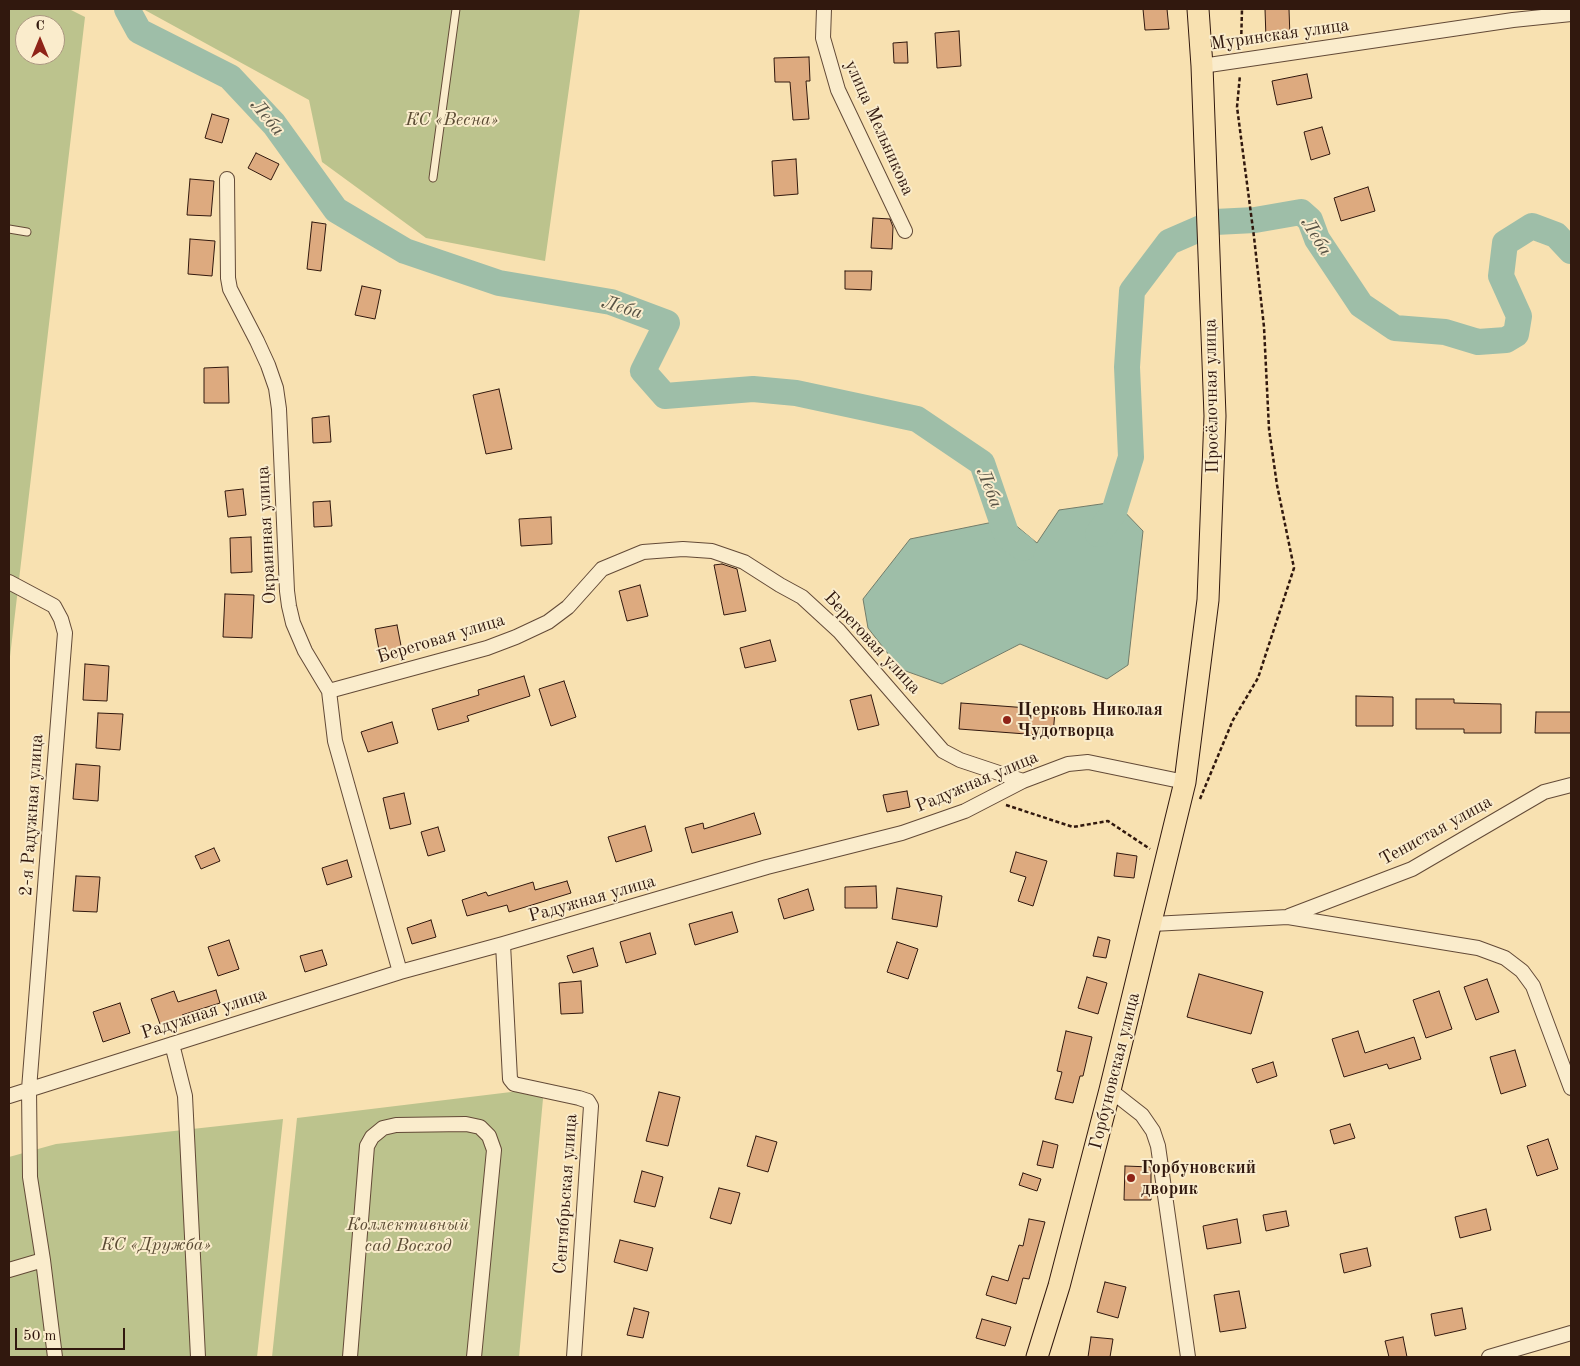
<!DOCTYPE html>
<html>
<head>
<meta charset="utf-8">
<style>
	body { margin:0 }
	#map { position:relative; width:1580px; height:1366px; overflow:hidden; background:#f8e1b1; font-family:"Old Standard TT",serif }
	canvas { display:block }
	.frame { position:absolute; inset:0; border:10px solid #31180e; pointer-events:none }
	.north { position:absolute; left:15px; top:15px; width:50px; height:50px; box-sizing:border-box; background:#faeccc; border:1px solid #aa9780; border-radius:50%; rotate:0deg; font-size:14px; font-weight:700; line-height:20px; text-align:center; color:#31180e }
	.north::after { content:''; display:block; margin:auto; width:18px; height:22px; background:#8f2418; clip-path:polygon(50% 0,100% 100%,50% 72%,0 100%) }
	.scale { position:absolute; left:15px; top:1328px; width:110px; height:22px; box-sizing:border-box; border:2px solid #31180e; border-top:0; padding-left:6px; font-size:15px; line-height:18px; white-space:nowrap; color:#31180e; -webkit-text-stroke:4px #faeccc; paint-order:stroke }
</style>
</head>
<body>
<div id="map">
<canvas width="1580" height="1366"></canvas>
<div class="frame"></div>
<div class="north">С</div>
<div class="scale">50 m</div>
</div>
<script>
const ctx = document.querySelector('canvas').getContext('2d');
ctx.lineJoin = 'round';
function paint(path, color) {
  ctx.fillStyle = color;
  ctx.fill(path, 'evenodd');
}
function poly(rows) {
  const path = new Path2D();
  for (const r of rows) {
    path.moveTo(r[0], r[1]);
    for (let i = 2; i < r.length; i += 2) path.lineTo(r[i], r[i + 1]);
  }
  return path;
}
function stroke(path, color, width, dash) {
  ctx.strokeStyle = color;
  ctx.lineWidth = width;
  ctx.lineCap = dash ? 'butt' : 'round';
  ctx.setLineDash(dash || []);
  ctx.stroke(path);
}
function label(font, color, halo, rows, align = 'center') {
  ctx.font = font + ' "Old Standard TT",serif';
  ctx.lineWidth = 4;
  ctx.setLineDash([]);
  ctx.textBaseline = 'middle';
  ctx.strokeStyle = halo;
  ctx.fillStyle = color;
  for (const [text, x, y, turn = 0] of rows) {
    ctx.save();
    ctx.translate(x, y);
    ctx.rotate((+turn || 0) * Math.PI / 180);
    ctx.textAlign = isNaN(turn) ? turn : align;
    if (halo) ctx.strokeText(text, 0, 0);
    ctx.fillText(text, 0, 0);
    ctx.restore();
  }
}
const green = poly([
	[9,9,69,9,85,17,9,665],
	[25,25,55,25,55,55,25,55],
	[143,9,580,9,545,261,426,238,322,162,309,100],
	[544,1088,519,1357,272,1357,297,1118],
	[283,1119,257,1357,9,1357,9,1157,56,1144]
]);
const water = poly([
	[1115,502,1143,531,1128,665,1107,679,1020,644,942,684,900,669,868,628,863,599,910,539,1008,519,1037,543,1059,510,1115,502]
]);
const river = poly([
	[127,9,139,31,230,77,274,124,336,210,405,251,499,283,611,302,667,323,643,371,665,396,753,389,796,393,917,419,982,463,1007,536,1023,548],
	[1098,534,1114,512,1131,457,1127,367,1132,291,1169,242,1215,222,1255,220,1301,212,1310,220,1317,239,1361,305,1395,328,1445,332,1478,342,1506,340,1516,334,1519,316,1501,276,1505,243,1532,226,1556,235,1571,251]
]);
const building = poly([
	[1143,9,1167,9,1169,29,1145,30,1143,9],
	[1265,9,1289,9,1290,38,1266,39,1265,9],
	[959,31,961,66,937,68,935,33,959,31],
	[907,42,908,63,894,63,893,43,907,42],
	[809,57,810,81,806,81,809,119,793,120,790,82,775,82,774,58,809,57],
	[1307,74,1312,98,1277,105,1272,81,1307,74],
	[212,114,229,119,222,143,205,138,212,114],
	[1322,127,1330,154,1311,160,1304,132,1322,127],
	[256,153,279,164,271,180,248,168,256,153],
	[796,159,798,194,774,196,772,161,796,159],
	[190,179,214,181,211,216,187,215,190,179],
	[1368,187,1375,211,1341,221,1334,198,1368,187],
	[873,218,890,219,893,227,892,249,871,248,873,218],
	[312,222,326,224,321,271,307,269,312,222],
	[190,239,215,241,212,276,188,274,190,239],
	[845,271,872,271,871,290,845,289,845,271],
	[362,286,381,290,375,319,355,315,362,286],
	[228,367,229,403,204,403,204,368,228,367],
	[499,389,512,449,486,454,473,395,499,389],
	[329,416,331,442,313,443,312,418,329,416],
	[243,489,246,515,228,517,225,491,243,489],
	[330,501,332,526,314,527,313,502,330,501],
	[551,517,552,544,521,546,519,519,551,517],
	[251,537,252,572,231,573,230,538,251,537],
	[722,564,737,569,746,611,724,615,714,565,722,564],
	[640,585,648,616,627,621,619,591,640,585],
	[225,594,254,595,252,638,223,637,225,594],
	[397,625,403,656,381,660,375,629,397,625],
	[770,640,776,661,745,668,740,648,770,640],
	[85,664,109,666,107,701,83,700,85,664],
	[524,676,530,696,467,716,469,721,438,730,432,709,479,695,478,690,524,676],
	[564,681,576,717,551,726,539,689,564,681],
	[871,695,879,725,858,730,850,700,871,695],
	[1356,696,1393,697,1393,726,1356,726,1356,696],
	[1416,699,1454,699,1454,703,1501,704,1501,733,1464,733,1464,729,1416,729,1416,699],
	[961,703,1055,710,1053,736,959,729,961,703],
	[1536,712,1571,712,1571,733,1535,733,1536,712],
	[98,713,123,714,120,750,96,748,98,713],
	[392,722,398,743,368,752,361,732,392,722],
	[76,764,100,766,98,801,73,799,76,764],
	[907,791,910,807,887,812,883,795,907,791],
	[404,793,411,824,390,829,383,798,404,793],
	[754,813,761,834,692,853,685,828,703,823,704,829,754,813],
	[645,826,652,851,616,862,608,837,645,826],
	[438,827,445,851,428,856,421,832,438,827],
	[214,848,220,861,201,869,195,856,214,848],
	[1016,852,1047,861,1033,906,1018,901,1026,877,1010,872,1016,852],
	[1117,853,1137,856,1134,878,1114,876,1117,853],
	[347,860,352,877,327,885,322,868,347,860],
	[76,876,100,877,97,912,73,911,76,876],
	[567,881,571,893,509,912,507,905,467,916,462,900,486,892,488,896,533,882,535,890,567,881],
	[876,886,877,908,845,908,845,887,876,886],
	[897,888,942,896,937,927,892,919,897,888],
	[808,889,814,910,784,919,778,899,808,889],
	[732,912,738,932,695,945,689,924,732,912],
	[431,920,436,937,412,944,407,928,431,920],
	[650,933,656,954,626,963,620,942,650,933],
	[1098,937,1110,940,1106,958,1093,956,1098,937],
	[229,940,239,969,218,976,208,947,229,940],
	[897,942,918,949,908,979,887,972,897,942],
	[593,948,598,966,573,973,567,956,593,948],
	[322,950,327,965,305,972,300,956,322,950],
	[1199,974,1263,992,1251,1034,1187,1017,1199,974],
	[1087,977,1107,983,1098,1014,1078,1008,1087,977],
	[1487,979,1499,1012,1476,1020,1464,987,1487,979],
	[581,981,583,1013,561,1014,559,983,581,981],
	[216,990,220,1003,182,1015,183,1016,160,1024,151,999,174,991,178,1002,216,990],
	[1439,991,1452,1029,1426,1038,1413,1000,1439,991],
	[120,1003,130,1033,103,1042,93,1012,120,1003],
	[1066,1031,1092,1037,1083,1076,1080,1076,1073,1103,1055,1099,1062,1072,1057,1071,1066,1031],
	[1358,1031,1365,1053,1414,1037,1421,1059,1389,1069,1387,1064,1344,1077,1332,1039,1358,1031],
	[1515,1050,1526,1086,1501,1094,1490,1057,1515,1050],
	[1273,1062,1277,1076,1257,1083,1252,1069,1273,1062],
	[659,1092,680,1097,668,1146,646,1141,659,1092],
	[1350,1124,1355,1138,1334,1144,1330,1130,1350,1124],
	[756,1136,777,1142,768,1172,747,1166,756,1136],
	[1548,1139,1558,1169,1537,1176,1527,1146,1548,1139],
	[1043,1141,1058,1145,1053,1168,1037,1165,1043,1141],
	[1125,1166,1151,1167,1151,1200,1124,1200,1125,1166],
	[642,1171,663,1177,655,1207,634,1202,642,1171],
	[1023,1173,1041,1179,1037,1191,1019,1185,1023,1173],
	[719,1188,740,1193,731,1224,710,1218,719,1188],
	[1486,1209,1491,1230,1460,1238,1455,1217,1486,1209],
	[1286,1211,1289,1226,1266,1231,1263,1215,1286,1211],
	[1029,1219,1045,1222,1029,1279,1023,1278,1016,1304,986,1295,992,1276,1008,1281,1019,1245,1023,1246,1029,1219],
	[1237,1219,1241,1243,1207,1249,1203,1226,1237,1219],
	[620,1240,653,1248,647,1271,614,1262,620,1240],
	[1367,1248,1371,1266,1344,1273,1340,1254,1367,1248],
	[1105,1282,1126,1287,1118,1318,1097,1312,1105,1282],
	[1239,1291,1246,1328,1220,1332,1214,1295,1239,1291],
	[634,1308,649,1312,643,1338,627,1335,634,1308],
	[1462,1308,1466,1329,1435,1336,1431,1314,1462,1308],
	[982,1319,1011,1327,1005,1346,976,1338,982,1319],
	[1091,1337,1113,1339,1110,1357,1088,1357,1091,1337],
	[1403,1337,1407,1357,1389,1357,1385,1341,1403,1337]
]);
const path = poly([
	[1241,47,1242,9],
	[1200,799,1233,720,1258,678,1294,568,1277,485,1269,429,1264,327,1254,237,1237,107,1240,75],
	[1006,805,1073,827,1108,821,1150,849]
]);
const service = poly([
	[433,178,456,9],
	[9,229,27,232]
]);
const minor = poly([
	[824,9,823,38,838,90,905,231],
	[1202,66,1513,20,1571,14],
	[227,179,228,278,230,289,257,341,268,365,276,388,279,409,287,591,289,606,293,623,305,651,329,691,335,741,400,972],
	[9,582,54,606,61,619,65,633,29,1089,30,1177,43,1260,55,1357],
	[329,691,487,648,516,637,548,622,568,607,602,569,643,552,683,549,712,551,744,562,780,585,802,597,839,631,943,751,960,760,1023,781],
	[1289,916,1412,869,1544,792,1571,785],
	[1152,924,1288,917,1478,948,1505,958,1522,971,1533,986,1571,1088],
	[503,944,510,1079,514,1084,579,1098,588,1101,591,1106,574,1357],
	[172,1044,185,1096,198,1357],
	[1110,1090,1142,1115,1153,1131,1158,1146,1188,1357],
	[9,1096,400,972,503,944,767,867,902,833,965,811,1023,781,1068,764,1088,762,1185,782],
	[9,1270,43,1260],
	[350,1357,367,1146,372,1137,383,1128,396,1125,466,1124,480,1127,489,1136,494,1150,474,1357],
	[1489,1357,1571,1333]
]);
const primary = poly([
	[1037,1357,1059,1286,1110,1090,1185,782,1208,600,1215,416,1202,66,1198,9]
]);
const markers = [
	[1007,720,5,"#8f2418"],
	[1131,1178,5,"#8f2418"]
];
const streetNames = [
	["Муринская улица",1280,35,-8],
	["улица Мельникова",879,128,66],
	["Просёлочная улица",1212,396,-91],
	["Окраинная улица",267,535,-93],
	["Береговая улица",441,639,-17],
	["Береговая улица",872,643,47],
	["Радужная улица",977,782,-23],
	["2-я Радужная улица",32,815,-86],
	["Тенистая улица",1436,831,-29],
	["Радужная улица",592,899,-16],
	["Радужная улица",204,1014,-18],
	["Горбуновская улица",1115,1071,-76],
	["Сентябрьская улица",566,1194,-86]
];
const parkNames = [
	["КС «Весна»",452,120],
	["Коллективный",408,1225],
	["сад Восход",408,1246],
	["КС «Дружба»",156,1245]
];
const poiNames = [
	["Церковь Николая",1017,710],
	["Чудотворца",1017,731],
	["Горбуновский",1141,1168],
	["дворик",1141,1189]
];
const waterNames = [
	["Леба",267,118,50],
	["Леба",1316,237,58],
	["Леба",622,308,17],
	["Леба",989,488,68]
];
paint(green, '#bcc38d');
paint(water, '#9ebea8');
stroke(water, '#727c6a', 1);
stroke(river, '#9ebea8', 26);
paint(building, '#ddaa7f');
stroke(building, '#31180e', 1);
stroke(service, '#634a37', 9);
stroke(minor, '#634a37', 16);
stroke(primary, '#31180e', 23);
stroke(path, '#31180e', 2.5, [4, 2.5]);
stroke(service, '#faeccc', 7);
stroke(minor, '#faeccc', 14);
stroke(primary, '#f8e1b1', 21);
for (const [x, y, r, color] of markers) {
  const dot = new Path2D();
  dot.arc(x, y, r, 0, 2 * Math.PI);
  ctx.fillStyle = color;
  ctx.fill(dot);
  stroke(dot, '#faeccc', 2);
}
label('18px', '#31180e', '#faeccc', streetNames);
label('italic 18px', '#5b4b34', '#faeccc', parkNames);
label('bold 18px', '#31180e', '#faeccc', poiNames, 'left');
label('italic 19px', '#575244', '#faeccc', waterNames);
</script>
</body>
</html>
